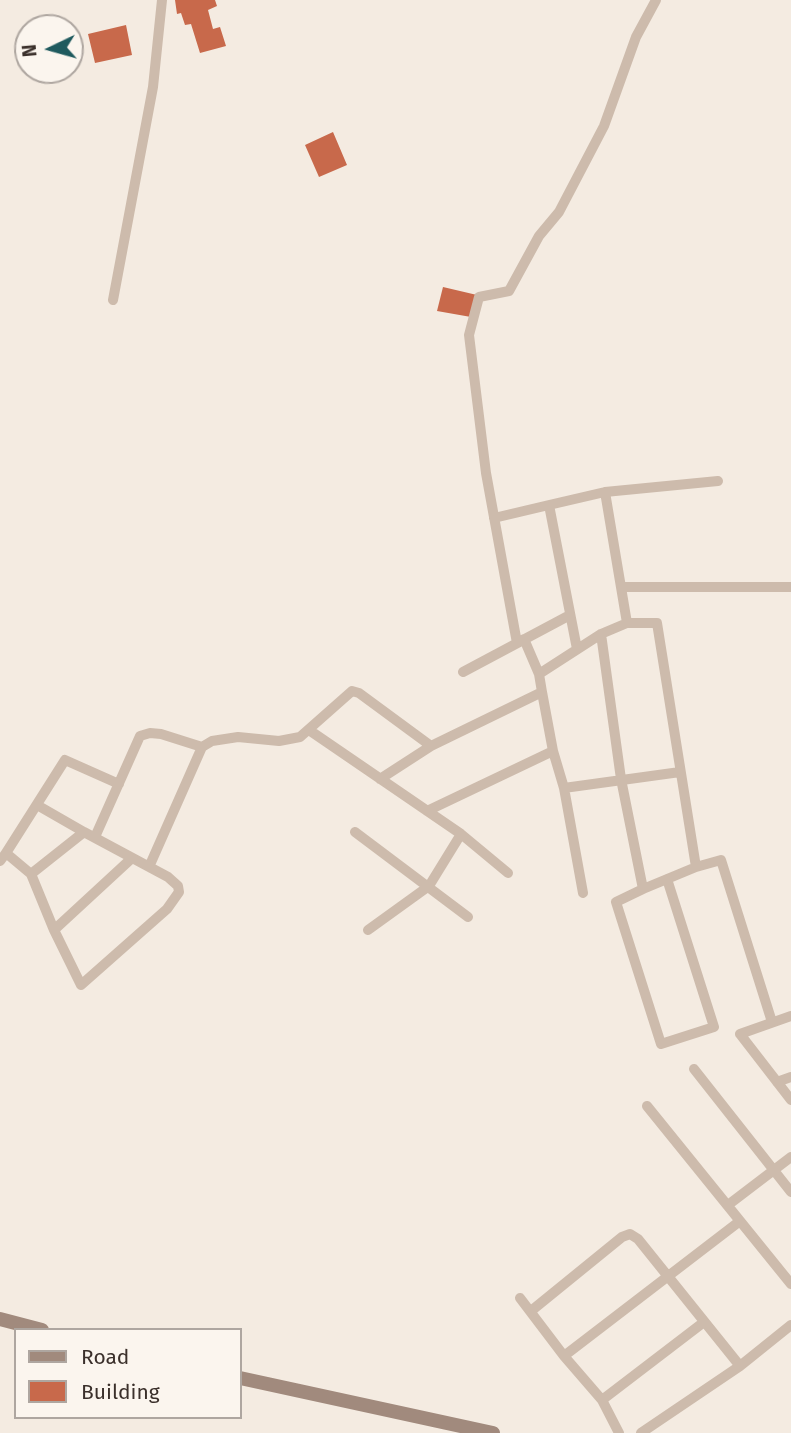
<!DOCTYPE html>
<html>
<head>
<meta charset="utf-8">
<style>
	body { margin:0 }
	#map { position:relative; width:791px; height:1433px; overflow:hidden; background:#f4ebe1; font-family:"Fira Sans",sans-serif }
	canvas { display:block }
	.legend { position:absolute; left:14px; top:1328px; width:228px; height:91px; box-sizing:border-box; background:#fbf5ee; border:2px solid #aea6a0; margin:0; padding:9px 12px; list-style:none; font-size:21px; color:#3b302b }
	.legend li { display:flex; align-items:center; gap:14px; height:35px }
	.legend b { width:35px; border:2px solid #aea6a0 }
	.north { position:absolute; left:14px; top:14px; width:70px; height:70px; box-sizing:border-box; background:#fbf5ee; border:2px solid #aea6a0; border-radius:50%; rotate:265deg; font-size:19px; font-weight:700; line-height:28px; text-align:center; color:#3b302b }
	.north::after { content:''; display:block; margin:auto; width:24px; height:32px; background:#1f5a5e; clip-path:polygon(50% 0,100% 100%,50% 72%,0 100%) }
</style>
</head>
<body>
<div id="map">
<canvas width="791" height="1433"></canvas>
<ul class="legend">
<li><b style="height:9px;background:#a18a7d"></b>Road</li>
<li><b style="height:19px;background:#c8694b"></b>Building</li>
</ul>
<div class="north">N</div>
</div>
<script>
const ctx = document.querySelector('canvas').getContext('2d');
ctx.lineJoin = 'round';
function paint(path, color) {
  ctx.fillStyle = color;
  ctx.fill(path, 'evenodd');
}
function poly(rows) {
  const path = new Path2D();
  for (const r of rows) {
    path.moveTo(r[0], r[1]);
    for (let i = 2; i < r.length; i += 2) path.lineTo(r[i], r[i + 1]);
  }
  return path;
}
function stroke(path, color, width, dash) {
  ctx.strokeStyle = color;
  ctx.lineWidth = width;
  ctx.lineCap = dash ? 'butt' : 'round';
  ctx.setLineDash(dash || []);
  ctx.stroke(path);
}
const building = poly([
	[175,0,215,0,217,6,208,10,213,29,220,27,226,46,200,53,191,24,185,25,181,13,177,14],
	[126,25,132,55,95,63,88,34],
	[333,132,347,165,319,177,305,145],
	[443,287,477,295,471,317,437,311]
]);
const street = poly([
	[113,300,153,87,162,0],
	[605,492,718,481],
	[549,505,605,492,627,623],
	[494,518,549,505,577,649],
	[621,587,791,587],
	[601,634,621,779,643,889],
	[524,639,539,674],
	[517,643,486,473,469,335,479,297,509,291,539,236,559,212,604,126,636,37,656,0],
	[463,672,570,615],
	[542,692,553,751,564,788,583,893],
	[309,730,461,834,508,873],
	[380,779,431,746,542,692,539,674,601,634,627,623,657,623,696,867,643,889,616,902,661,1044,714,1027,667,879],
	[564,788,680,772],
	[37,805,84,832],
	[427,811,553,751],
	[355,832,468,917],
	[95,837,140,736,150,733,161,734,202,747],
	[6,853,65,760,119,784],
	[0,861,6,853,31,874,84,832,168,877,178,886,179,892,167,909,81,985,54,930,132,858],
	[149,867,202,747,212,741,238,737,279,741,300,737,352,691,359,693,431,746],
	[696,867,721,860,772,1022],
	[31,874,54,930],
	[368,930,429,886,461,834],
	[791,1016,740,1034,791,1100],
	[694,1069,791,1192],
	[777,1082,791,1077],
	[647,1106,791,1284],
	[728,1205,791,1157],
	[520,1298,564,1356,602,1400,619,1433],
	[531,1311,622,1237,630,1234,638,1239,740,1366],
	[564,1356,740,1221],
	[602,1400,704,1322],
	[641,1433,740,1366,791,1325]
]);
const secondary = poly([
	[0,1319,42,1330],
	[240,1378,493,1433]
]);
paint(building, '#c8694b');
stroke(street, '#cdbbac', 10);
stroke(secondary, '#a18a7d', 14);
</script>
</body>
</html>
